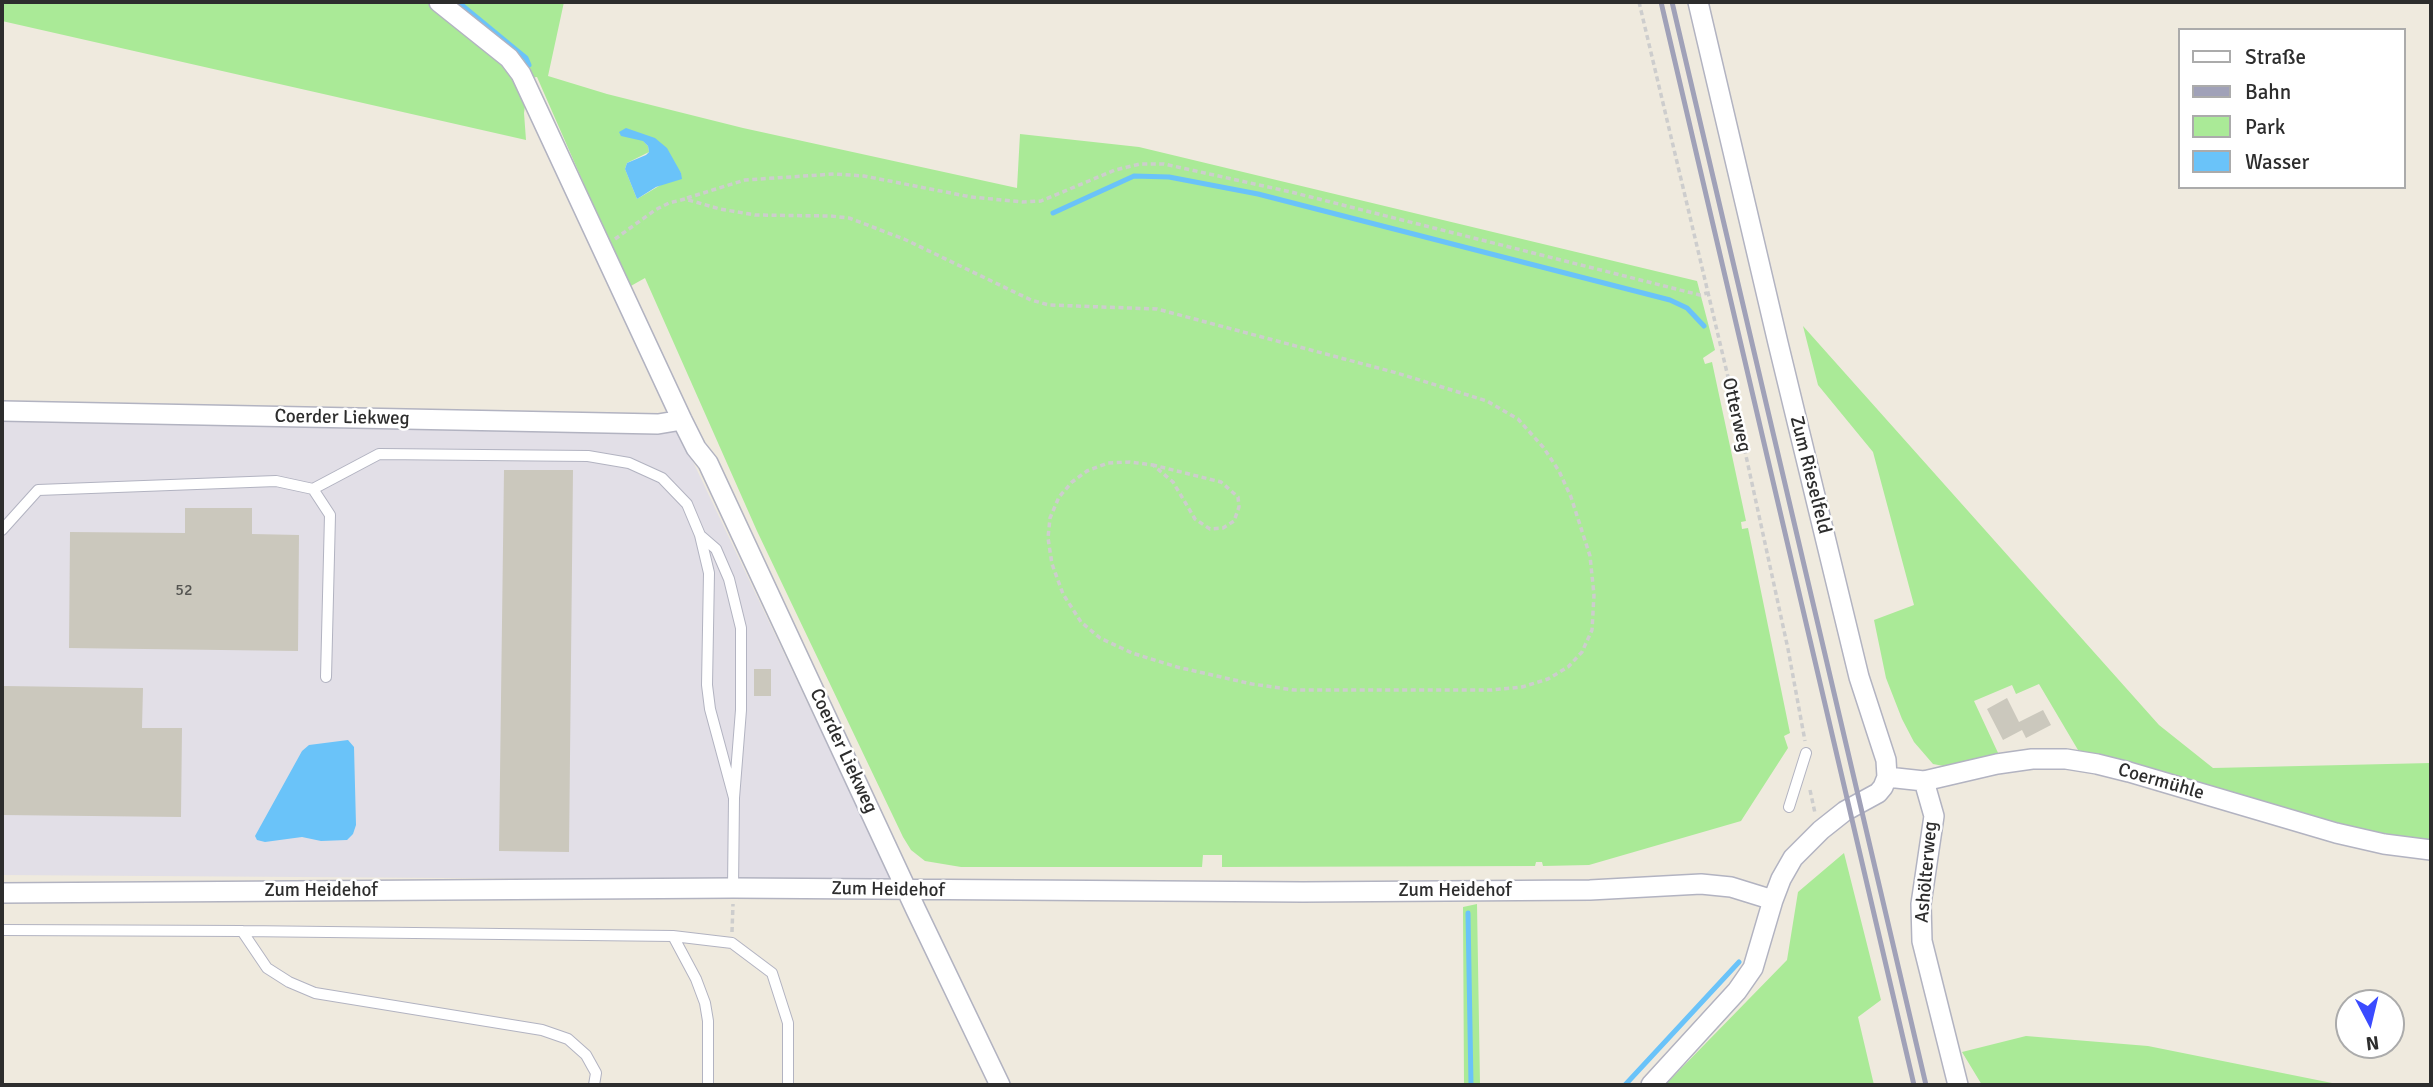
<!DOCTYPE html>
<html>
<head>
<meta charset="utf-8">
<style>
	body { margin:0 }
	#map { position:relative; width:2433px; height:1087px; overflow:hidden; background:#efeade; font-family:Signika,sans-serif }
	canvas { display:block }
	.frame { position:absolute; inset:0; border:4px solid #2d2d2d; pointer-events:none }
	.legend { position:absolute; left:2178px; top:28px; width:228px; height:161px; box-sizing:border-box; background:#fff; border:2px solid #ababab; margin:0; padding:9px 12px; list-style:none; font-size:21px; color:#2d2d2d }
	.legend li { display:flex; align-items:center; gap:14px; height:35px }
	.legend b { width:35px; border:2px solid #ababab }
	.north { position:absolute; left:2335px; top:989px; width:70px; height:70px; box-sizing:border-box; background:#fff; border:2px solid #ababab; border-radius:50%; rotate:173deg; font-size:19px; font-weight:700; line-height:28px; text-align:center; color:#2d2d2d }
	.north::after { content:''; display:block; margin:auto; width:24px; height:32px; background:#3b4bff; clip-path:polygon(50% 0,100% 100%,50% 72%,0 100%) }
</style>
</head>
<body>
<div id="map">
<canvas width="2433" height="1087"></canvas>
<div class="frame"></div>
<ul class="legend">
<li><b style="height:9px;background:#fff"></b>Straße</li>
<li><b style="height:9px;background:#a0a1b8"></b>Bahn</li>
<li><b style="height:19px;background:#aaea97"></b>Park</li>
<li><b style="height:19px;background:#6ac3f9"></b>Wasser</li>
</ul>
<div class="north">N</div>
</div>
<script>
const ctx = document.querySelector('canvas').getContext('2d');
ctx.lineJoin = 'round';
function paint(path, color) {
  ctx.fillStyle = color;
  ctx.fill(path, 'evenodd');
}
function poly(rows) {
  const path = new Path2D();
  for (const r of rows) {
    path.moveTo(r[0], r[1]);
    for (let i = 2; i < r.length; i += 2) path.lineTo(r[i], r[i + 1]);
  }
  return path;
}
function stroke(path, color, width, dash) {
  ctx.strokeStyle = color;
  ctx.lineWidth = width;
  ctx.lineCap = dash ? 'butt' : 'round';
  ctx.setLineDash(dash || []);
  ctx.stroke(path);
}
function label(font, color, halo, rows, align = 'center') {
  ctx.font = font + ' Signika,sans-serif';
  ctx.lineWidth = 5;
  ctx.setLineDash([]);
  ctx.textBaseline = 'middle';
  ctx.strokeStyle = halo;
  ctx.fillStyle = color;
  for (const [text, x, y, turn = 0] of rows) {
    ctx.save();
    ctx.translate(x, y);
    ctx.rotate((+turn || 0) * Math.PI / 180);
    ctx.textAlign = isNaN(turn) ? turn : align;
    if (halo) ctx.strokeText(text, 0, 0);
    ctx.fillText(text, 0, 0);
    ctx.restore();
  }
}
const industrial = poly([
	[2,419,678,430,892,881,2,875]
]);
const green = poly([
	[2,2,564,2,548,76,607,94,743,128,1017,188,1020,134,1139,147,1697,281,1715,350,1703,358,1705,364,1712,362,1746,521,1741,522,1742,529,1748,528,1790,733,1784,736,1788,748,1741,821,1589,865,1543,866,1542,862,1536,862,1535,866,1222,867,1222,855,1203,855,1202,867,961,867,925,861,911,850,903,837,757,531,645,278,629,287,537,77,529,78,524,113,526,140,2,21],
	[643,141,681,173,637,199,625,169,627,163,649,152,648,146],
	[1803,326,2159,725,2213,768,2431,763,2431,841,2338,828,2179,783,2078,750,2039,684,2016,694,2012,685,1974,701,1999,755,1954,768,1933,764,1914,742,1902,719,1886,678,1874,620,1914,605,1873,452,1818,385],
	[1844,853,1881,1000,1858,1017,1874,1085,1665,1085,1787,960,1798,892],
	[1477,904,1480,1085,1464,1085,1463,907],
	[2026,1036,2148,1046,2342,1085,1982,1085,1962,1052]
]);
const water = poly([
	[626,128,655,138,667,148,681,173,682,179,656,187,637,199,625,169,627,163,646,155,649,152,648,146,643,141,621,136,619,132],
	[348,740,354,747,356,825,353,834,347,840,321,841,302,837,265,842,257,840,255,836,302,751,309,745]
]);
const stream = poly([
	[458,2,526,58,529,65],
	[1053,213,1134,176,1169,177,1258,194,1670,300,1687,308,1704,326],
	[1468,913,1471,1085],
	[1625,1085,1739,962]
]);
const building = poly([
	[504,470,573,470,569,852,499,851],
	[185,508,252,508,252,534,299,535,298,651,69,648,70,532,185,533],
	[754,669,771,669,771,696,754,696],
	[4,686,143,688,142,728,182,728,181,817,2,815,2,691,4,691],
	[2007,698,2019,722,2043,710,2051,725,2026,738,2022,730,2003,740,1987,709]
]);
const path = poly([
	[1639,2,1738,419,1788,649,1805,741],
	[687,198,745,180,834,174,864,176,971,197,1023,202,1041,201,1115,170,1140,164,1164,164,1291,192,1700,295,1707,293],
	[615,239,655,210,669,203,685,199,720,209,755,215,830,216,849,218,904,239,1031,300,1049,305,1157,309,1397,373,1487,401,1518,419,1543,447,1559,471,1571,497,1590,556,1594,595,1592,630,1582,652,1568,667,1548,679,1522,687,1491,690,1294,690,1252,684,1177,667,1132,653,1100,638,1081,622,1063,594,1052,564,1048,538,1050,518,1059,497,1072,482,1087,471,1108,463,1130,462,1153,465,1173,482,1195,519,1210,529,1223,528,1234,521,1239,507,1238,497,1221,482,1153,465],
	[1810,790,1815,813],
	[732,932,733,904]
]);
const lane = poly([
	[313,489,379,454,588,456,629,463,662,478,687,504,700,535,709,573,707,685,710,709,734,798],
	[2,530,38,490,276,481,313,489,330,515,326,677],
	[701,536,716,549,729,579,741,628,741,710,734,798,733,888],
	[1789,807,1806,753],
	[2,930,242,931,673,936,732,943,772,973,788,1023,788,1085],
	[242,931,267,968,289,982,315,993,542,1030,568,1039,586,1055,596,1073,594,1085],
	[673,936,696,979,705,1003,708,1021,708,1085]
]);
const street = poly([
	[439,2,509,58,521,74,682,420,696,448,708,463,916,910,1000,1085],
	[2,411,658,424,682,420],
	[1887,777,1924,781,1997,764,2032,759,2066,759,2097,764,2129,772,2336,833,2384,844,2431,850],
	[1924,781,1934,816,1921,904,1922,941,1958,1085],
	[2,893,733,888,1303,892,1590,890,1701,884,1731,887,1773,900],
	[1651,1085,1737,991,1753,968,1773,900,1781,879,1793,858,1821,830,1845,811,1878,793,1883,787,1887,777,1886,760,1859,677,1778,343,1698,2]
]);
const rail = poly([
	[1661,2,1914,1085],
	[1672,2,1926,1085]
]);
const numberNames = [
	["52",184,591]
];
const streetNames = [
	["Otterweg",1736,415,77],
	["Coerder Liekweg",342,418,1],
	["Zum Rieselfeld",1810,475,76],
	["Coerder Liekweg",843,751,65],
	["Coermühle",2161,782,16],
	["Ashölterweg",1927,872,-85],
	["Zum Heidehof",888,890,1],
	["Zum Heidehof",321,891],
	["Zum Heidehof",1455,891]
];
paint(industrial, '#e2dfe7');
paint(green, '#aaea97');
paint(water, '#6ac3f9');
stroke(stream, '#6ac3f9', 5);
paint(building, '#cbc8bd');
stroke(lane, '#b2b3c1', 12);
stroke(street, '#b2b3c1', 22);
stroke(path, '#cdcdcd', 3.5, [5, 3.5]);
stroke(lane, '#fff', 10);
stroke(street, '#fff', 19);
stroke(rail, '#a0a1b8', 5);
label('16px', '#545451', null, numberNames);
label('19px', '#2d2d2d', '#fff', streetNames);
</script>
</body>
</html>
